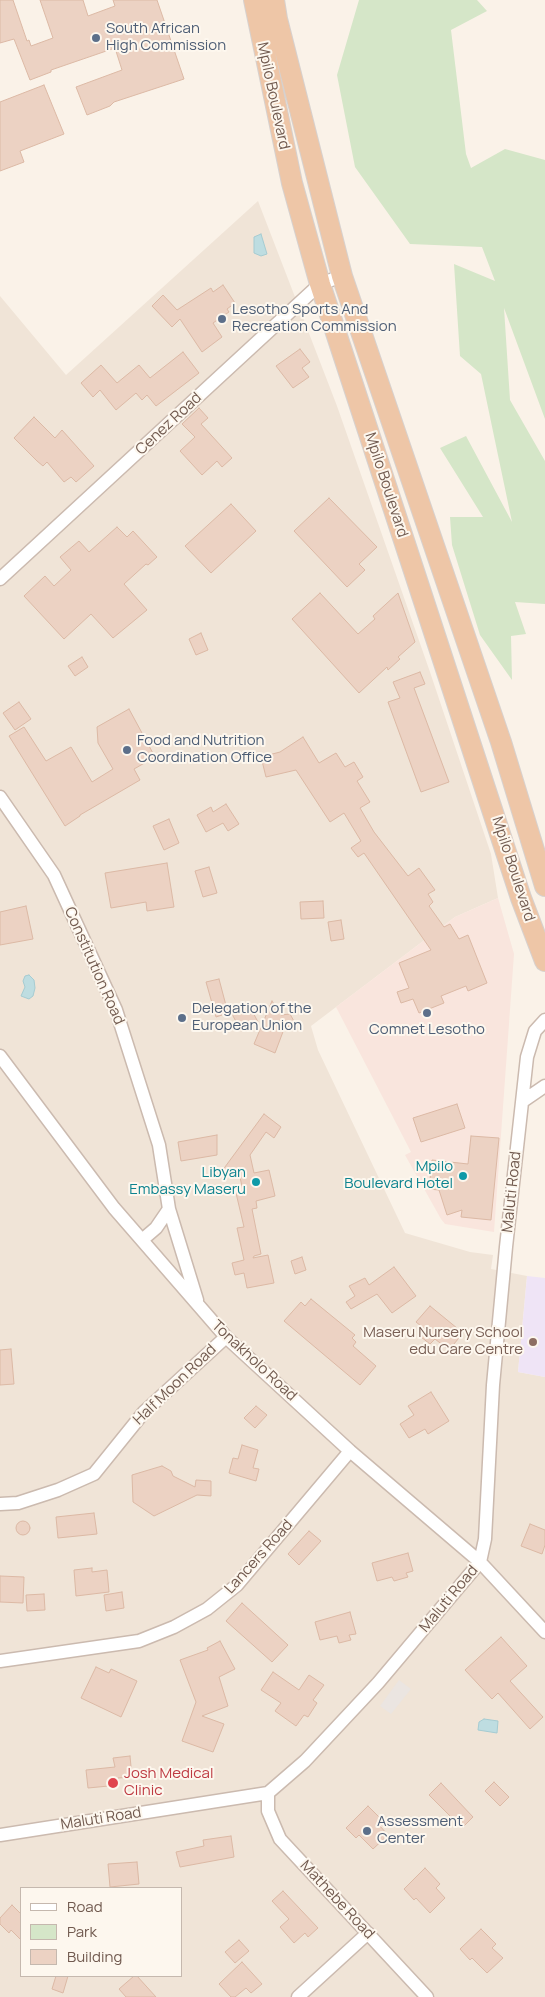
<!DOCTYPE html>
<html>
<head>
<meta charset="utf-8">
<style>
	body { margin:0 }
	#map { position:relative; width:545px; height:1997px; overflow:hidden; background:#faf2e8; font-family:Manrope,sans-serif }
	canvas { display:block }
	.legend { position:absolute; left:20px; top:1887px; width:162px; height:90px; box-sizing:border-box; background:#fdf7ee; border:1px solid #c5b8ae; margin:0; padding:6px 9px; list-style:none; font-size:15px; color:#715a4f }
	.legend li { display:flex; align-items:center; gap:10px; height:25px }
	.legend b { width:25px; border:1px solid #c5b8ae }
</style>
</head>
<body>
<div id="map">
<canvas width="545" height="1997"></canvas>
<ul class="legend">
<li><b style="height:6px;background:#fff"></b>Road</li>
<li><b style="height:14px;background:#d5e6c8"></b>Park</li>
<li><b style="height:14px;background:#ecd2c3"></b>Building</li>
</ul>
</div>
<script>
const ctx = document.querySelector('canvas').getContext('2d');
ctx.lineJoin = 'round';
function paint(path, color) {
  ctx.fillStyle = color;
  ctx.fill(path, 'evenodd');
}
function poly(rows) {
  const path = new Path2D();
  for (const r of rows) {
    if (r.length === 3) {
      path.moveTo(r[0] + r[2], r[1]);
      path.arc(r[0], r[1], r[2], 0, 2 * Math.PI);
      continue;
    }
    path.moveTo(r[0], r[1]);
    for (let i = 2; i < r.length; i += 2) path.lineTo(r[i], r[i + 1]);
  }
  return path;
}
function stroke(path, color, width, dash) {
  ctx.strokeStyle = color;
  ctx.lineWidth = width;
  ctx.lineCap = dash ? 'butt' : 'round';
  ctx.setLineDash(dash || []);
  ctx.stroke(path);
}
function label(font, color, halo, rows, align = 'center') {
  ctx.font = font + ' Manrope,sans-serif';
  ctx.lineWidth = 4;
  ctx.setLineDash([]);
  ctx.textBaseline = 'middle';
  ctx.strokeStyle = halo;
  ctx.fillStyle = color;
  for (const [text, x, y, turn = 0] of rows) {
    ctx.save();
    ctx.translate(x, y);
    ctx.rotate((+turn || 0) * Math.PI / 180);
    ctx.textAlign = isNaN(turn) ? turn : align;
    if (halo) ctx.strokeText(text, 0, 0);
    ctx.fillText(text, 0, 0);
    ctx.restore();
  }
}
const residential = poly([
	[258,201,337,406,430,672,491,854,498,898,455,917,311,1026,318,1050,405,1233,470,1252,493,1255,491,1269,527,1276,518,1372,545,1377,545,1997,0,1997,0,296,66,375],
	[21,1888,181,1888,181,1976,21,1976]
]);
const commercial = poly([
	[498,898,514,954,494,1232,445,1224,441,1219,405,1155,411,1152,336,1007,455,917]
]);
const industrial = poly([
	[399,1680,411,1689,391,1714,380,1706]
]);
const education = poly([
	[527,1276,545,1278,545,1377,518,1372]
]);
const green = poly([
	[359,0,477,0,487,11,451,30,466,154,471,168,505,149,545,160,545,419,504,308,510,400,545,461,545,604,515,602,526,634,511,636,512,680,480,635,452,545,450,517,483,517,440,448,466,436,512,522,481,374,460,356,454,264,495,281,482,247,410,244,355,167,337,75]
]);
const water = poly([
	[261,234,267,254,261,256,254,253,254,237,261,234],
	[29,975,34,980,35,988,33,996,29,999,21,996,25,987,23,981,25,976,29,975],
	[484,1719,498,1721,497,1733,478,1730,479,1722,484,1719]
]);
const building = poly([
	[0,0,13,0,27,41,29,40,31,46,53,38,40,0,83,0,88,16,115,6,113,0,157,0,184,79,114,102,110,106,87,115,76,87,122,70,115,48,51,70,51,72,30,80,14,39,0,43,0,0],
	[44,85,64,134,20,151,24,162,0,171,0,102,44,85],
	[223,285,235,303,227,309,229,312,213,323,222,337,202,352,180,319,172,327,152,306,163,295,177,310,211,288,213,292,223,285],
	[300,349,310,362,302,368,309,377,293,388,276,366,300,349],
	[183,352,199,373,156,406,147,395,142,400,136,393,116,410,100,390,93,397,81,383,101,365,117,383,139,365,150,378,183,352],
	[199,408,208,418,201,424,232,458,222,467,217,461,202,475,180,451,195,437,182,424,199,408],
	[34,417,55,438,62,430,94,466,76,482,71,477,64,482,47,462,43,466,37,461,14,438,34,417],
	[329,498,377,547,359,564,365,570,347,587,294,531,329,498],
	[231,504,256,531,211,573,185,546,231,504],
	[117,527,127,537,133,531,157,557,148,565,146,564,124,584,147,610,113,638,91,614,64,639,24,596,45,576,54,586,71,570,60,557,79,541,89,552,117,527],
	[320,593,358,634,375,619,373,616,398,593,415,642,398,657,400,659,388,670,387,667,359,693,292,619,320,593],
	[201,633,208,650,196,655,189,639,201,633],
	[82,657,88,667,75,676,68,666,82,657],
	[420,672,425,684,414,688,449,782,421,792,388,702,400,698,393,682,420,672],
	[19,702,31,719,15,730,3,713,19,702],
	[129,709,155,757,134,769,140,780,80,815,80,816,65,826,9,736,24,727,46,761,71,747,92,782,113,769,98,743,97,727,129,709],
	[303,737,319,763,336,753,345,767,354,762,363,777,357,781,370,802,360,808,374,832,408,876,419,868,435,890,428,894,433,902,429,906,444,927,450,924,459,939,468,935,487,983,468,991,466,986,441,996,444,1003,419,1013,413,999,401,1003,397,992,409,988,399,963,431,950,364,853,358,857,351,848,361,841,344,813,330,822,296,770,266,777,261,757,280,752,303,737],
	[226,804,239,824,228,831,223,823,206,832,197,815,211,807,213,812,226,804],
	[169,819,179,843,164,850,153,826,169,819],
	[167,863,174,907,147,911,146,902,111,908,105,873,167,863],
	[209,867,217,893,203,897,195,871,209,867],
	[323,901,324,918,301,919,300,902,323,901],
	[26,906,33,939,0,945,0,912,26,906],
	[341,920,344,939,331,941,328,922,341,920],
	[219,979,228,1013,216,1017,206,982,219,979],
	[272,1001,281,1015,290,1014,295,1023,284,1029,275,1053,254,1044,272,1001],
	[249,1005,258,1022,241,1031,232,1014,249,1005],
	[457,1104,465,1128,421,1142,413,1118,457,1104],
	[264,1114,281,1127,274,1138,266,1132,250,1155,254,1173,269,1170,275,1196,256,1201,257,1208,252,1209,261,1254,254,1256,253,1258,268,1255,274,1283,247,1288,244,1273,235,1275,232,1263,244,1260,237,1228,244,1227,236,1193,243,1191,238,1168,222,1171,264,1114],
	[217,1135,217,1155,181,1161,178,1142,217,1135],
	[471,1136,499,1138,491,1220,461,1217,462,1210,447,1215,439,1190,429,1189,432,1160,468,1164,471,1136],
	[302,1257,306,1270,295,1274,291,1261,302,1257],
	[394,1267,416,1296,392,1313,377,1294,351,1309,346,1302,355,1296,349,1286,365,1278,369,1285,394,1267],
	[311,1299,355,1335,352,1338,356,1342,353,1346,376,1366,360,1385,284,1321,301,1302,305,1306,311,1299],
	[430,1306,463,1333,449,1350,435,1339,430,1344,421,1337,426,1330,416,1322,430,1306],
	[11,1349,14,1384,0,1385,0,1350,11,1349],
	[431,1392,449,1421,428,1434,425,1429,409,1438,400,1424,414,1415,408,1406,431,1392],
	[256,1406,267,1415,255,1428,244,1418,256,1406],
	[242,1445,258,1450,253,1468,259,1469,256,1481,229,1473,233,1458,238,1459,242,1445],
	[162,1466,171,1471,173,1476,195,1487,196,1480,211,1481,211,1496,197,1495,154,1516,133,1502,132,1475,162,1466],
	[94,1513,97,1534,58,1538,56,1517,94,1513],
	[23,1528,7],
	[530,1524,545,1530,545,1545,542,1554,521,1546,530,1524],
	[309,1531,321,1541,299,1565,288,1554,309,1531],
	[408,1553,413,1571,406,1573,408,1577,394,1581,392,1577,377,1581,372,1563,408,1553],
	[92,1568,92,1572,107,1570,109,1592,76,1596,74,1570,92,1568],
	[0,1576,24,1577,23,1603,0,1602,0,1576],
	[122,1592,124,1608,106,1611,104,1595,122,1592],
	[44,1594,45,1610,27,1611,26,1595,44,1594],
	[242,1603,288,1645,272,1662,226,1621,242,1603],
	[350,1612,356,1634,349,1635,351,1640,339,1643,337,1636,320,1640,315,1622,350,1612],
	[501,1637,527,1666,510,1681,543,1717,530,1729,498,1693,492,1699,465,1670,501,1637],
	[220,1641,235,1669,219,1677,228,1706,202,1716,224,1724,213,1752,182,1741,196,1702,180,1660,208,1650,207,1648,220,1641],
	[96,1667,109,1673,111,1669,137,1681,121,1717,81,1698,96,1667],
	[273,1672,299,1690,309,1675,324,1685,313,1700,317,1703,308,1717,304,1715,296,1726,275,1711,281,1703,261,1690,273,1672],
	[130,1756,132,1777,118,1778,119,1785,88,1788,86,1770,115,1767,113,1758,130,1756],
	[494,1782,509,1797,500,1806,485,1791,494,1782],
	[441,1783,473,1817,462,1828,429,1795,441,1783],
	[368,1806,383,1821,379,1825,388,1835,373,1849,359,1835,356,1838,346,1828,368,1806],
	[231,1836,234,1857,180,1867,176,1852,204,1846,203,1840,231,1836],
	[137,1862,139,1884,110,1887,108,1864,137,1862],
	[425,1868,440,1884,436,1888,445,1898,430,1913,416,1898,414,1900,404,1889,425,1868],
	[283,1891,318,1928,308,1937,305,1933,294,1943,280,1927,289,1919,272,1901,283,1891],
	[12,1905,21,1914,21,1940,11,1930,9,1933,0,1924,0,1918,12,1905],
	[481,1929,496,1944,492,1948,503,1958,487,1973,472,1958,470,1960,460,1949,481,1929],
	[239,1940,249,1951,235,1963,225,1952,239,1940],
	[242,1962,262,1984,251,1993,246,1988,235,1997,231,1997,219,1984,242,1962],
	[56,1976,68,1976,63,1993,52,1989,56,1976],
	[134,1976,137,1976,156,1997,126,1997,119,1989,134,1976]
]);
const minor = poly([
	[0,579,320,284,342,276],
	[0,797,54,875,116,1010,159,1145,169,1209,197,1300],
	[0,1056,114,1208,226,1337,350,1451,480,1562,545,1632],
	[523,1101,545,1086],
	[142,1240,156,1228,169,1209],
	[0,1504,18,1503,58,1490,94,1474,144,1412,226,1337],
	[0,1661,139,1641,174,1627,207,1609,237,1585,350,1451],
	[268,1793,268,1811,280,1839,427,1997],
	[0,1835,268,1793,305,1761,378,1683,480,1562,485,1539,493,1385,506,1247,527,1057,535,1031,545,1020],
	[298,1997,368,1933]
]);
const trunk = poly([
	[254,0,292,183,320,284,521,898,545,961],
	[274,0,277,19,342,276,501,742,545,886]
]);
const markers = [
	[96,38,5,"#5c6f8a"],
	[222,319,5,"#5c6f8a"],
	[127,750,5,"#5c6f8a"],
	[427,1013,5,"#5c6f8a"],
	[182,1018,5,"#5c6f8a"],
	[463,1176,5,"#0f9aa8"],
	[256,1182,5,"#0f9aa8"],
	[533,1342,5,"#8d6e63"],
	[113,1783,6,"#e0444e"],
	[367,1831,5,"#5c6f8a"]
];
const serviceNames = [
	["South African",106,29],
	["High Commission",106,46],
	["Lesotho Sports And",232,310],
	["Recreation Commission",232,327],
	["Food and Nutrition",137,741],
	["Coordination Office",137,758],
	["Delegation of the",192,1009],
	["European Union",192,1026],
	["Comnet Lesotho",427,1030,"center"],
	["Assessment",377,1822],
	["Center",377,1839]
];
const streetNames = [
	["Mpilo Boulevard",273,96,78],
	["Cenez Road",169,424,-43],
	["Mpilo Boulevard",386,485,72],
	["Mpilo Boulevard",513,869,72],
	["Constitution Road",94,966,66],
	["Maluti Road",512,1192,-84],
	["Tonakholo Road",254,1361,43],
	["Half Moon Road",175,1385,-44],
	["Lancers Road",259,1557,-48],
	["Maluti Road",449,1599,-50],
	["Maluti Road",101,1819,-9],
	["Mathebe Road",337,1900,47]
];
const cultureNames = [
	["Mpilo",453,1167],
	["Boulevard Hotel",453,1184],
	["Libyan",246,1173],
	["Embassy Maseru",246,1190]
];
const educationNames = [
	["Maseru Nursery School",523,1333],
	["edu Care Centre",523,1350]
];
const healthNames = [
	["Josh Medical",124,1774],
	["Clinic",124,1791]
];
paint(residential, '#f0e4d7');
paint(commercial, '#f9e5dd');
paint(industrial, '#ebe5e1');
paint(education, '#efe4f6');
paint(green, '#d5e6c8');
paint(water, '#bedde1');
stroke(water, '#a6ccd2', 1);
paint(building, '#ecd2c3');
stroke(building, '#dcb9a5', 1);
stroke(minor, '#cbbaaf', 15);
stroke(trunk, '#d7d1ce', 22);
stroke(minor, '#fff', 12);
stroke(trunk, '#eec6a7', 20);
for (const [x, y, r, color] of markers) {
  const dot = new Path2D();
  dot.arc(x, y, r, 0, 2 * Math.PI);
  ctx.fillStyle = color;
  ctx.fill(dot);
  stroke(dot, '#fdf7ee', 2);
}
label('15px', '#4e5e75', '#fdf7ee', serviceNames, 'left');
label('15px', '#715a4f', '#fdf7ee', streetNames);
label('15px', '#0d838f', '#fdf7ee', cultureNames, 'right');
label('15px', '#785e54', '#fdf7ee', educationNames, 'right');
label('15px', '#be3a42', '#fdf7ee', healthNames, 'left');
</script>
</body>
</html>
